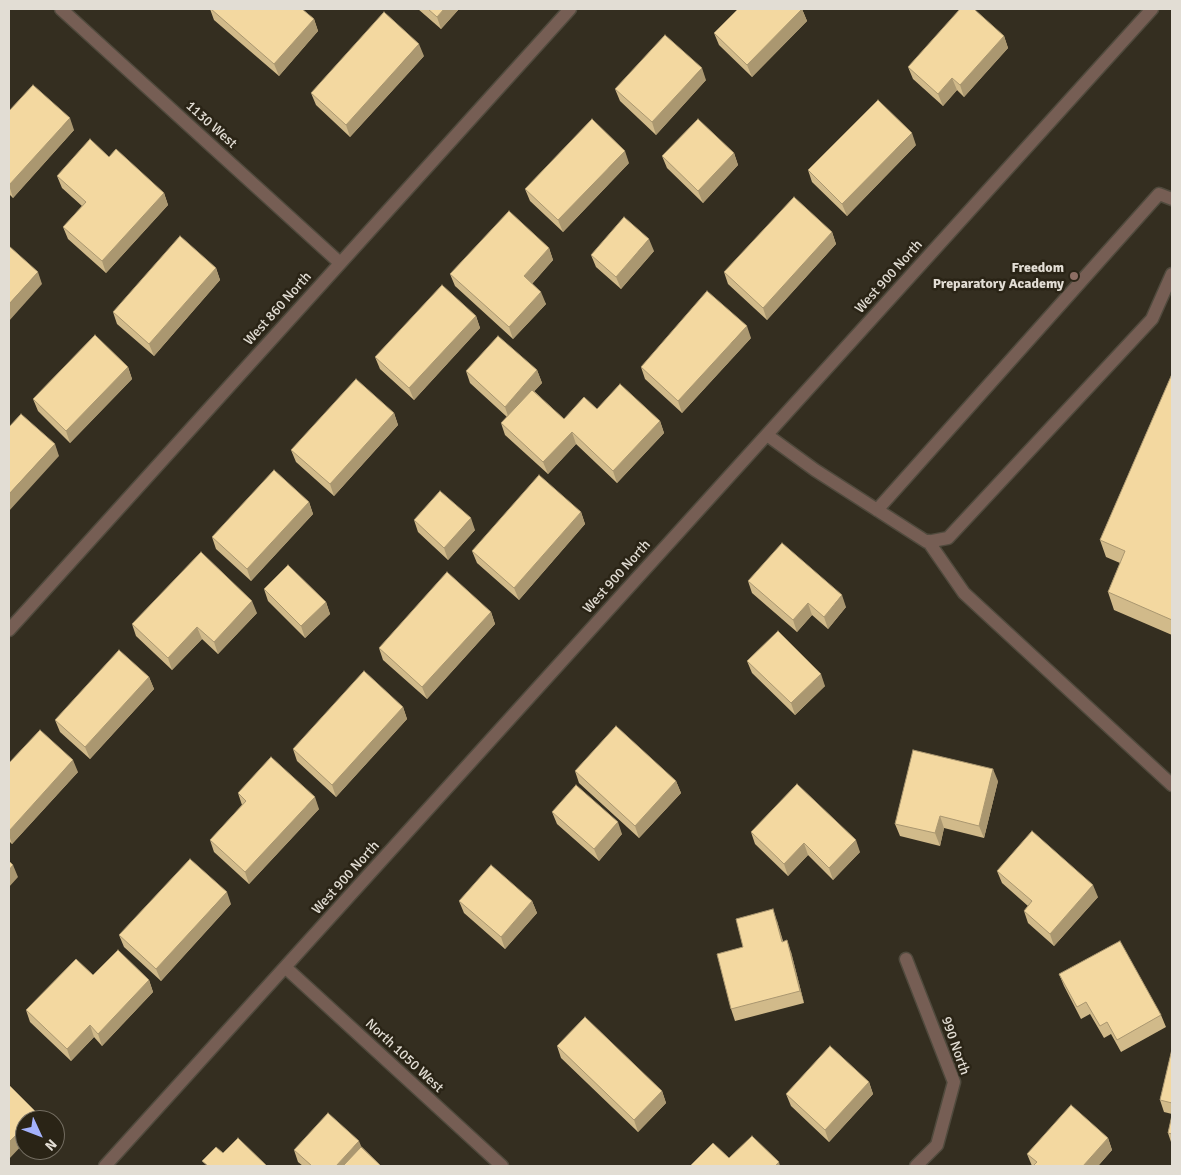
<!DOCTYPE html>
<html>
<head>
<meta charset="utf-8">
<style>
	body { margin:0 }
	#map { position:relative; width:1181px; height:1175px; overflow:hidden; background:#342e20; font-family:Signika,sans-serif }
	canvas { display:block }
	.frame { position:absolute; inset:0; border:10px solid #e2ddd4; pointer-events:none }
	.north { position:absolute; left:15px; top:1110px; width:50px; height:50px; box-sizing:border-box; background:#2a2416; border:1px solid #746e62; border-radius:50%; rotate:133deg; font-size:14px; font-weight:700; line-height:20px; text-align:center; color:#e2ddd4 }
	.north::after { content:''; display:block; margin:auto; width:18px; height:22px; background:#a4b2fc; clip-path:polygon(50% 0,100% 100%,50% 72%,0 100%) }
</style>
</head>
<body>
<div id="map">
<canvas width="1181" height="1175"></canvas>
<div class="frame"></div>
<div class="north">N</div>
</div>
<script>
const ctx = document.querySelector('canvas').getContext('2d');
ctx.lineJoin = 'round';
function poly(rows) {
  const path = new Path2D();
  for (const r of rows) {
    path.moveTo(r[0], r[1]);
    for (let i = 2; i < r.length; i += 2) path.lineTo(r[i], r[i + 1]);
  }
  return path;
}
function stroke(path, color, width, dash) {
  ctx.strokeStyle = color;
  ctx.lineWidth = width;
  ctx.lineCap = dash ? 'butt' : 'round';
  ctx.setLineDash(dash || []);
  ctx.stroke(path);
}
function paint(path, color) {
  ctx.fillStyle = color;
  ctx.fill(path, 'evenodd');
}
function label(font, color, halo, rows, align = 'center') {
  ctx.font = font + ' Signika,sans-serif';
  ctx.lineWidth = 5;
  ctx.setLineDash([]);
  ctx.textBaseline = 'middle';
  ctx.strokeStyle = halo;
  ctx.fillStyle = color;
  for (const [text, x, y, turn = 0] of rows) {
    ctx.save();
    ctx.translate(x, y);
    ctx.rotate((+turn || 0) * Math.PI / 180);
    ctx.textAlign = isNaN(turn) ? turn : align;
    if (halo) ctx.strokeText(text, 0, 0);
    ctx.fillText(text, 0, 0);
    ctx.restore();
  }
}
const minor = poly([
	[61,9,340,263],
	[767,435,815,470,927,542,948,538,1152,319,1172,274],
	[877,510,1159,194,1172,199],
	[928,541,964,593,1172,785],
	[9,630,570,9],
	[906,959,954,1082,937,1145,916,1166],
	[285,967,502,1166],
	[105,1166,1152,9]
]);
const wall = poly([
	[210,9,302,9,314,19,318,31,279,76,214,20],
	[418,9,459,9,441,29],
	[802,9,807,21,752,77,719,45,714,33],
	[1004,36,1008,48,964,97,957,90,943,106,913,79,908,67],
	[424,56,350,137,316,105,311,93],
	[706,80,656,135,620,101,615,89],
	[9,111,74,130,13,198,9,194],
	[916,145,847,216,812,182,808,170],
	[734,153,738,165,703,203,667,168,662,156],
	[109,157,164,193,168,205,106,273,68,239,63,227,82,206,62,188,57,176],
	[629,163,563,232,530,201,525,189],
	[832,232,836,244,767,320,728,284,724,272],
	[549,248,553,260,532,284,546,304,513,339,455,286,450,274],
	[654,251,621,289,596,267,591,255],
	[216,268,220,280,154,356,117,324,113,312],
	[476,316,480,328,414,400,380,369,375,357],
	[751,338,682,413,645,379,641,367],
	[128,367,132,379,70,443,38,411,33,399],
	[537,370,542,383,534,391,564,419,597,409,660,421,664,433,617,483,576,444,548,474,505,435,501,423,507,417,470,383,466,371],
	[1172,374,1172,635,1114,610,1108,592,1120,563,1106,557,1100,540],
	[394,413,398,425,334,496,296,462,291,450],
	[309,502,313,514,251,581,216,549,212,537],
	[581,512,585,524,519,600,477,563,472,551],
	[414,520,475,530,448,560,418,532],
	[748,581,846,607,828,629,812,615,797,632,752,593],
	[264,589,326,602,330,614,305,638,268,601],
	[491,612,495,624,427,699,383,660,379,648],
	[257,613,218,654,202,639,172,670,136,636,132,624],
	[747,661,825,686,795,715,752,673],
	[149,677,154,689,90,759,60,732,55,720],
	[403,707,407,719,336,797,297,761,293,749],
	[9,763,78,772,12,844,9,841],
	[575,771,676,781,681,793,639,838,579,783],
	[998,781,984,838,944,828,940,846,900,836,895,824],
	[238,793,319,809,249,884,214,852,210,840,242,805],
	[552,812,622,834,599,861,557,824],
	[751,832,860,852,833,880,808,855,788,876,755,844],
	[997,871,1098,897,1054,946,1028,923,1024,911,1028,906,1002,883],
	[459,901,532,901,537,913,505,949,464,913],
	[231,904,161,981,124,947,119,935],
	[777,921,783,941,791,952,804,1003,735,1021,731,1009,743,947],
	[1059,974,1161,1015,1166,1027,1121,1052,1111,1034,1104,1038,1090,1014,1081,1019,1064,986],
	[93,975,149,980,153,992,102,1046,94,1037,71,1061,30,1022,26,1010],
	[557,1046,662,1091,666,1103,638,1132,561,1058],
	[1172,1049,1172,1114,1164,1112,1160,1100],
	[869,1082,873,1094,829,1142,791,1106,786,1094],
	[1172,1115,1172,1145,1168,1133],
	[1108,1138,1112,1150,1098,1166,1032,1166,1027,1154],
	[362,1147,381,1166,303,1166,298,1162,294,1150]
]);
const shadedWall = poly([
	[444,9,459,9,441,29,437,17],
	[802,9,807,21,752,77,747,65],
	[314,19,318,31,279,76,274,64],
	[1004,36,1008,48,964,97,960,85],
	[419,44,424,56,350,137,346,125],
	[702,68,706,80,656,135,652,122],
	[952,78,957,90,943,106,938,94],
	[70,118,74,130,13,198,9,185],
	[912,133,916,145,847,216,842,204],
	[625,151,629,163,563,232,558,220],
	[734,153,738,165,703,203,698,191],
	[164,193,168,205,106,273,102,261],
	[832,232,836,244,767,320,763,308],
	[649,239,654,251,621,289,616,277],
	[549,248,553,260,528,288,524,276],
	[216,268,220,280,154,356,149,344],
	[38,272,42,284,9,321,9,304],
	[541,292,546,304,513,339,509,327],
	[476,316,480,328,414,400,409,388],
	[747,326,751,338,682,413,678,401],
	[128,367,132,379,70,443,66,431],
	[537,370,542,383,509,419,505,407],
	[394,413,398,425,334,496,330,484],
	[660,421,664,433,617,483,613,471],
	[572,432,576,444,548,474,543,462],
	[55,444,59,456,9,511,9,494],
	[309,502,313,514,251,581,247,569],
	[581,512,585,524,519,600,514,588],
	[471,518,475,530,448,560,444,548],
	[842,595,846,607,828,629,824,617],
	[252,601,257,613,218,654,214,642],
	[326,602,330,614,305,638,301,626],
	[808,603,812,615,797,632,793,620],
	[491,612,495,624,427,699,422,687],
	[197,627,202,639,172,670,168,658],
	[821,674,825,686,795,715,791,703],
	[149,677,154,689,90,759,85,747],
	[403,707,407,719,336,797,332,785],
	[73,760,78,772,12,844,9,835,9,831],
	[993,769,998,781,984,838,979,826],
	[676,781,681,793,639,838,635,826],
	[315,797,319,809,249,884,245,872],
	[940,816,944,828,940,846,935,833],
	[618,822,622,834,599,861,594,849],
	[856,840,860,852,833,880,829,868],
	[804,843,808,855,788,876,784,864],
	[13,865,18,877,9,887,9,870],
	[1093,885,1098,897,1054,946,1050,934],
	[227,892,231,904,161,981,156,969],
	[532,901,537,913,505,949,501,937],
	[773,909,777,921,786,954,782,942],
	[787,940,791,952,804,1003,800,991],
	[149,980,153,992,102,1046,98,1034],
	[90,1025,94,1037,71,1061,67,1049],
	[869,1082,873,1094,829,1142,825,1130],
	[662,1091,666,1103,638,1132,634,1120],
	[37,1113,39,1120,30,1120],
	[25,1126,25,1142,9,1159,9,1142],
	[1108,1138,1112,1150,1098,1166,1083,1166],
	[359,1141,364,1153,352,1166,336,1166],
	[779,1162,780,1166,775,1166]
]);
const building = poly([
	[211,9,302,9,314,19,274,64,211,9],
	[428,9,444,9,437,17,428,9],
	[738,9,802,9,747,65,714,33,738,9],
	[960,9,974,9,1004,36,960,85,952,78,938,94,908,67,960,9],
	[384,12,419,44,346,125,311,93,384,12],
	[665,35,702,68,652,122,615,89,665,35],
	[33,85,70,118,9,185,9,111,33,85],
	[878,100,912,133,842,204,808,170,878,100],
	[592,119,625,151,558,220,525,189,592,119],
	[698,119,734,153,698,191,662,156,698,119],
	[90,139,109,157,116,149,164,193,102,261,63,227,86,202,57,176,90,139],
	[794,197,832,232,763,308,724,272,794,197],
	[509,211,549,248,524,276,541,292,509,327,450,274,509,211],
	[624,217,649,239,616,277,591,255,624,217],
	[180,236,216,268,149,344,113,312,180,236],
	[9,246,38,272,9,304,9,246],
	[442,285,476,316,409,388,375,357,442,285],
	[707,291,747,326,678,401,641,367,707,291],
	[95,335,128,367,66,431,33,399,95,335],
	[498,336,537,370,505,407,466,371,498,336],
	[1172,374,1172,620,1108,592,1125,551,1100,540,1172,374],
	[356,379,394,413,330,484,291,450,356,379],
	[620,384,660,421,613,471,572,432,543,462,501,423,532,390,564,419,584,397,597,409,620,384],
	[21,414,55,444,9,494,9,427,21,414],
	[274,470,309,502,247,569,212,537,274,470],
	[539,475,581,512,514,588,472,551,539,475],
	[440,491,471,518,444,548,414,520,440,491],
	[782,543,842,595,824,617,808,603,793,620,748,581,782,543],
	[201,552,252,601,214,642,197,627,168,658,132,624,201,552],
	[288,565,326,602,301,626,264,589,288,565],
	[447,572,491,612,422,687,379,648,447,572],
	[778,631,821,674,791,703,747,661,778,631],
	[119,650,149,677,85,747,55,720,119,650],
	[364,671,403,707,332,785,293,749,364,671],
	[616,726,676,781,635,826,575,771,616,726],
	[40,730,73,760,9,831,9,763,40,730],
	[913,750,993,769,979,826,940,816,935,833,895,824,913,750],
	[271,757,315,797,245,872,210,840,246,801,238,793,271,757],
	[797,784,856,840,829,868,804,843,784,864,751,832,797,784],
	[576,785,618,822,594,849,552,812,576,785],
	[1032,831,1093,885,1050,934,1024,911,1032,901,997,871,1032,831],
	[190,859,227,892,156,969,119,935,190,859],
	[9,861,13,865,9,870,9,861],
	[491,865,532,901,501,937,459,901,491,865],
	[773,909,782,942,787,940,800,991,731,1009,717,954,743,947,736,919,773,909],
	[1120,941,1161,1015,1117,1040,1107,1022,1100,1026,1086,1002,1077,1007,1059,974,1120,941],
	[118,950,149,980,98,1034,90,1025,67,1049,26,1010,76,959,93,975,118,950],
	[585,1017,662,1091,634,1120,557,1046,585,1017],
	[830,1046,869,1082,825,1130,786,1094,830,1046],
	[1172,1049,1172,1103,1160,1100,1172,1049],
	[9,1085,37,1113,30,1120,25,1120,25,1126,9,1142,9,1085],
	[1071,1105,1108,1138,1083,1166,1033,1166,1037,1162,1027,1154,1071,1105],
	[328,1113,359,1141,336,1166,312,1166,294,1150,328,1113],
	[1172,1115,1172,1134,1168,1133,1172,1115],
	[752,1136,779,1162,775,1166,690,1166,713,1143,729,1158,752,1136],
	[238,1138,267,1166,208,1166,202,1161,216,1147,223,1153,238,1138],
	[361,1147,381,1166,343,1166,361,1147]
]);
const markers = [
	[1074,276,5,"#8d6e63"]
];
const streetNames = [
	["1130 West",211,125,42],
	["West 900 North",889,277,-48],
	["West 860 North",278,309,-48],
	["West 900 North",617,577,-48],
	["West 900 North",346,878,-48],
	["990 North",955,1046,71],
	["North 1050 West",404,1056,43]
];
const poiNames = [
	["Freedom",1064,268],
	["Preparatory Academy",1064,284]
];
stroke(minor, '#504a3d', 15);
stroke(minor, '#765e54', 12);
paint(wall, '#d1ba8a');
paint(shadedWall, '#aa9770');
paint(building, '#f3d8a0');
stroke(building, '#aa9770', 1);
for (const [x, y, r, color] of markers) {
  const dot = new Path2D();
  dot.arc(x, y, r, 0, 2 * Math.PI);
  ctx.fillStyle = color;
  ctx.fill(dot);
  stroke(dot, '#2a2416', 2);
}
label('14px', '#e2ddd4', '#2a2416', streetNames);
label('bold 14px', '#e2ddd4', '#2a2416', poiNames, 'right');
</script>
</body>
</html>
